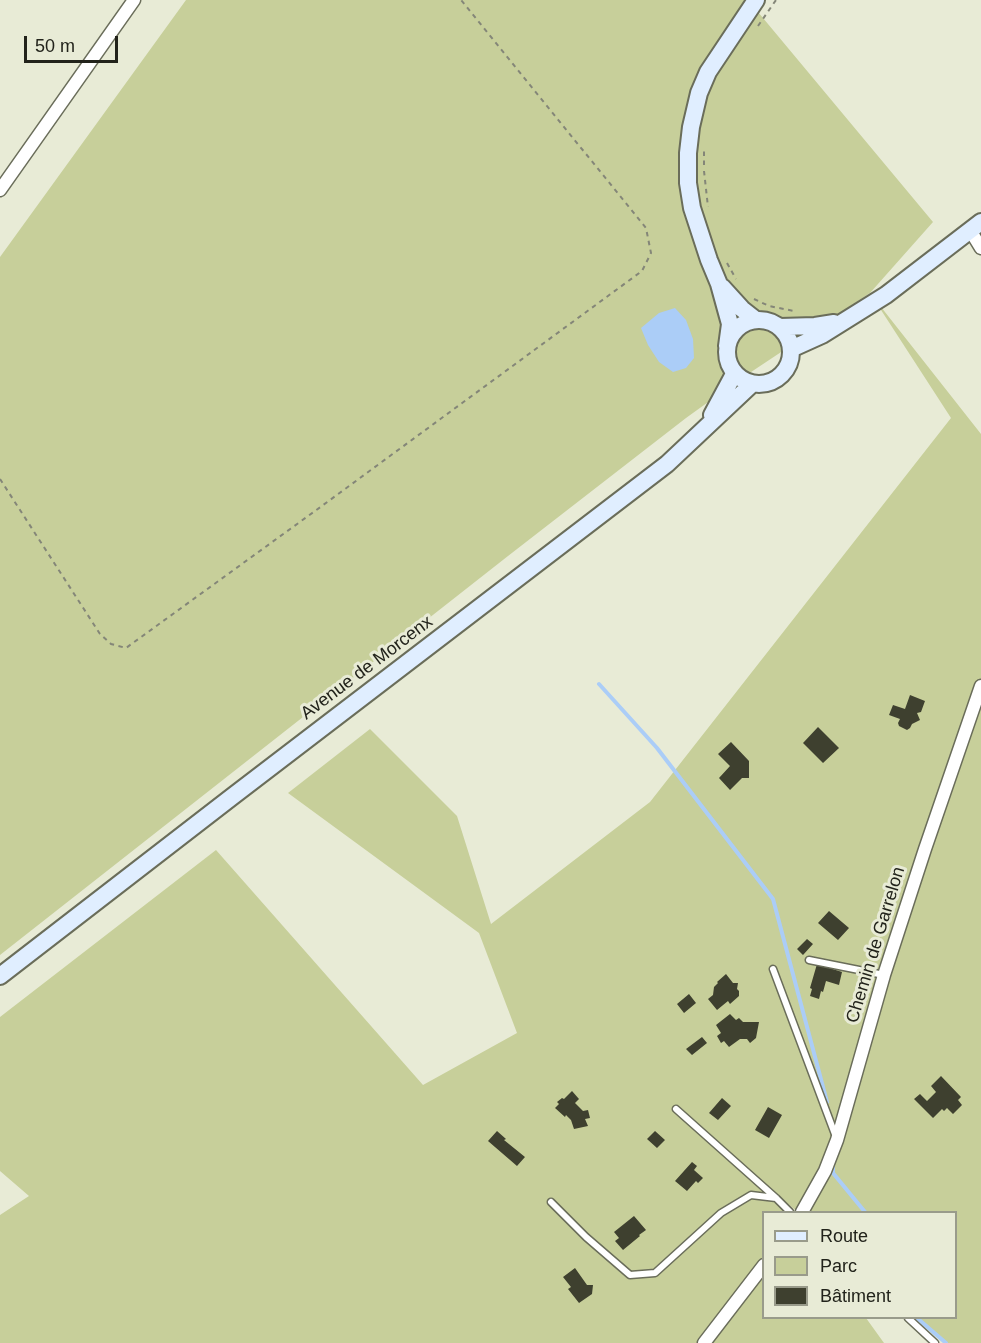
<!DOCTYPE html>
<html>
<head>
<meta charset="utf-8">
<style>
	body { margin:0 }
	#map { position:relative; width:981px; height:1343px; overflow:hidden; background:#e8ebd6; font-family:Arial,sans-serif }
	canvas { display:block }
	.legend { position:absolute; left:762px; top:1211px; width:195px; height:108px; box-sizing:border-box; background:#e8ebd6; border:2px solid #999b8b; margin:0; padding:8px 10px; list-style:none; font-size:18px; color:#22231b }
	.legend li { display:flex; align-items:center; gap:12px; height:30px }
	.legend b { width:30px; border:2px solid #999b8b }
	.scale { position:absolute; left:24px; top:36px; width:94px; height:27px; box-sizing:border-box; border:3px solid #22231b; border-top:0; padding-left:8px; font-size:18px; line-height:21px; white-space:nowrap; color:#22231b; -webkit-text-stroke:4px #e8ebd6; paint-order:stroke }
</style>
</head>
<body>
<div id="map">
<canvas width="981" height="1343"></canvas>
<ul class="legend">
<li><b style="height:8px;background:#e0eeff"></b>Route</li>
<li><b style="height:16px;background:#c7cf9a"></b>Parc</li>
<li><b style="height:16px;background:#3e402f"></b>Bâtiment</li>
</ul>
<div class="scale">50 m</div>
</div>
<script>
const ctx = document.querySelector('canvas').getContext('2d');
ctx.lineJoin = 'round';
function paint(path, color) {
  ctx.fillStyle = color;
  ctx.fill(path, 'evenodd');
}
function poly(rows) {
  const path = new Path2D();
  for (const r of rows) {
    if (r.length === 3) {
      path.moveTo(r[0] + r[2], r[1]);
      path.arc(r[0], r[1], r[2], 0, 2 * Math.PI);
      continue;
    }
    path.moveTo(r[0], r[1]);
    for (let i = 2; i < r.length; i += 2) path.lineTo(r[i], r[i + 1]);
  }
  return path;
}
function stroke(path, color, width, dash) {
  ctx.strokeStyle = color;
  ctx.lineWidth = width;
  ctx.lineCap = dash ? 'butt' : 'round';
  ctx.setLineDash(dash || []);
  ctx.stroke(path);
}
function label(font, color, halo, rows, align = 'center') {
  ctx.font = font + ' Arial,sans-serif';
  ctx.lineWidth = 6;
  ctx.setLineDash([]);
  ctx.textBaseline = 'middle';
  ctx.strokeStyle = halo;
  ctx.fillStyle = color;
  for (const [text, x, y, turn = 0] of rows) {
    ctx.save();
    ctx.translate(x, y);
    ctx.rotate((+turn || 0) * Math.PI / 180);
    ctx.textAlign = isNaN(turn) ? turn : align;
    if (halo) ctx.strokeText(text, 0, 0);
    ctx.fillText(text, 0, 0);
    ctx.restore();
  }
}
const green = poly([
	[186,0,748,0,933,222,870,293,981,434,981,1343,946,1343,917,1318,956,1318,956,1212,798,1212,783,1200,791,1212,764,1212,764,1318,866,1318,884,1343,0,1343,0,1215,29,1196,0,1171,0,1017,216,850,423,1085,517,1033,479,933,288,793,370,729,457,816,491,924,650,802,951,418,870,293,736,382,686,418,508,556,0,955,0,257]
]);
const water = poly([
	[675,308,686,320,693,339,694,358,686,368,673,372,659,362,648,345,641,328,659,313]
]);
const stream = poly([
	[599,684,657,748,773,899,827,1102],
	[833,1167,833,1173,865,1212],
	[917,1318,946,1343]
]);
const building = poly([
	[910,695,925,701,921,712,917,713,920,720,912,724,910,728,907,730,899,726,898,723,900,719,889,715,893,705,905,709],
	[818,727,839,748,823,763,803,743],
	[731,742,749,761,749,778,742,778,730,790,719,778,730,766,718,754],
	[829,911,849,928,838,940,818,923],
	[807,939,813,944,803,955,797,949],
	[817,964,842,972,839,985,826,981,823,992,821,991,819,999,810,996,812,989,810,988],
	[726,974,733,983,738,983,737,989,739,991,739,996,730,1004,728,1001,717,1010,708,999,713,995,714,987,718,983,717,982],
	[689,994,696,1003,684,1013,677,1004],
	[730,1014,736,1020,739,1018,743,1022,759,1022,756,1038,750,1043,747,1039,740,1039,729,1047,724,1041,721,1043,717,1036,721,1033,716,1025],
	[702,1037,707,1043,692,1055,686,1049],
	[941,1076,961,1097,958,1100,962,1105,953,1114,947,1108,944,1111,942,1109,933,1118,914,1099,920,1094,927,1101,936,1092,931,1086],
	[572,1091,579,1099,575,1103,583,1111,588,1110,590,1118,585,1119,588,1126,574,1129,571,1120,566,1115,565,1117,555,1108,559,1104,557,1102,562,1098,564,1099],
	[722,1098,731,1106,718,1120,709,1113],
	[768,1107,782,1115,769,1138,755,1130],
	[497,1131,506,1139,504,1140,525,1157,517,1166,488,1141],
	[655,1131,665,1140,657,1148,647,1139],
	[692,1162,697,1166,694,1170,703,1178,698,1183,696,1181,687,1191,675,1181],
	[634,1216,646,1230,639,1235,640,1236,623,1250,615,1241,619,1238,614,1232],
	[575,1268,587,1285,593,1285,592,1294,579,1303,568,1289,571,1287,563,1277]
]);
const path = poly([
	[758,26,776,0],
	[704,165,704,150],
	[704,171,708,207],
	[727,263,736,279],
	[754,299,769,306,794,311],
	[0,479,100,634,111,644,126,648,315,511,642,271,651,253,646,228,461,0]
]);
const service = poly([
	[809,960,884,975],
	[773,969,836,1137],
	[676,1109,776,1198,790,1212],
	[551,1202,586,1237,630,1275,655,1273,721,1213,751,1195,776,1198],
	[908,1318,935,1343]
]);
const minor = poly([
	[0,190,134,0],
	[970,230,981,248],
	[802,1212,825,1171,837,1140,884,975,925,849,981,686],
	[704,1343,764,1265]
]);
const secondary = poly([
	[722,287,742,309,756,320],
	[759,352,32],
	[780,327,815,326,834,323],
	[727,346,730,324,719,284,709,260,692,208,688,183,688,153,691,127,699,93,708,72,756,0],
	[791,349,822,335,886,295,981,222],
	[712,415,734,374],
	[0,976,233,796,667,464,752,384]
]);
const streetNames = [
	["Avenue de Morcenx",367,668,-37],
	["Chemin de Garrelon",876,945,-73]
];
paint(green, '#c7cf9a');
paint(water, '#abcdf7');
stroke(stream, '#abcdf7', 4);
paint(building, '#3e402f');
stroke(service, '#6a6d5a', 9);
stroke(minor, '#6a6d5a', 15);
stroke(secondary, '#6a6d5a', 20);
stroke(path, '#848678', 2, [4.5, 4.5]);
stroke(service, '#fff', 6);
stroke(minor, '#fff', 12);
stroke(secondary, '#e0eeff', 16);
label('18px', '#22231b', '#e8ebd6', streetNames);
</script>
</body>
</html>
